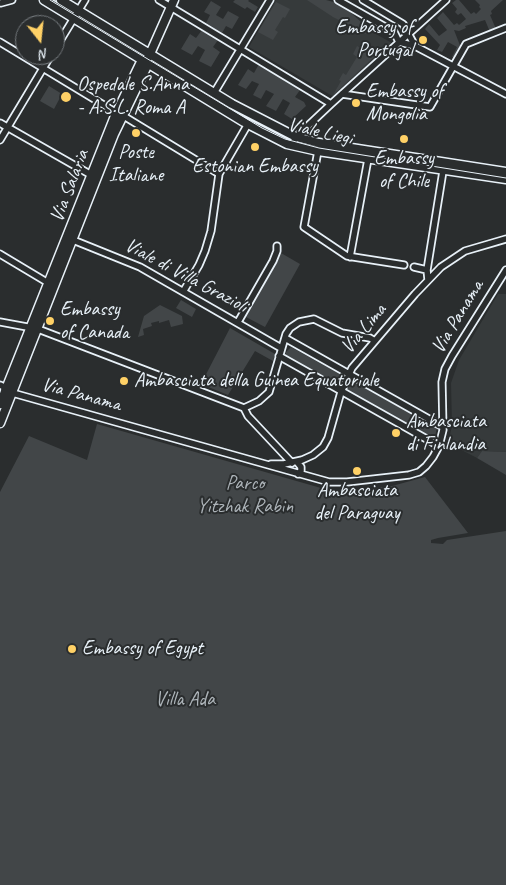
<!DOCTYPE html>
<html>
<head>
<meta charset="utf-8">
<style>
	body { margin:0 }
	#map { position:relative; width:506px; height:885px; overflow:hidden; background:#2a2d2e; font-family:Caveat,sans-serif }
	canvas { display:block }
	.north { position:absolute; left:15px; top:15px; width:50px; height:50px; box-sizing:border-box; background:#2a2d2e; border:1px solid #767b7f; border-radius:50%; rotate:164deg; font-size:14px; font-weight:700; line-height:20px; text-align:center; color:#e8f1f8 }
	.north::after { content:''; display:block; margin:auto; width:18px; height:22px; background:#ffd166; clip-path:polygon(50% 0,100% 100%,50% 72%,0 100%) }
</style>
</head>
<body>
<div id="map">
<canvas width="506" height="885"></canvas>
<div class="north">N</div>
</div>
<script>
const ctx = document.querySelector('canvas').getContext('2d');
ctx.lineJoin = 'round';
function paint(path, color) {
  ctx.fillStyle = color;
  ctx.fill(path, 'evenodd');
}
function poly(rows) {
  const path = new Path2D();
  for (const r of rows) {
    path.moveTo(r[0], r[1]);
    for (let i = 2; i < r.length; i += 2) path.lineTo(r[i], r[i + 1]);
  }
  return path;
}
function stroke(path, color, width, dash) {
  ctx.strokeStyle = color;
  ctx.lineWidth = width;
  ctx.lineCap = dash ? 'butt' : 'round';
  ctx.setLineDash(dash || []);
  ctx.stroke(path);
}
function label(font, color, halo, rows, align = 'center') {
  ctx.font = font + ' Caveat,sans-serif';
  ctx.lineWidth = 4;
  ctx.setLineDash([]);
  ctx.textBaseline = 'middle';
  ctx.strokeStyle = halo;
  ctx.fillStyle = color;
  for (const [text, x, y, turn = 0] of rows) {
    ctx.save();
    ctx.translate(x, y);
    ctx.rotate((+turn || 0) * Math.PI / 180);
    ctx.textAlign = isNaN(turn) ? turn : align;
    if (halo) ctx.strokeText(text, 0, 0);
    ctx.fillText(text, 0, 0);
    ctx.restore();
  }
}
const built = poly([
	[276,0,315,0,392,43,334,97,249,47],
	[498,294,506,294,506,452,482,451,477,458,448,443,452,426,451,383,459,360]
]);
const green = poly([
	[235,0,249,0,248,1,258,7,255,12,247,7,245,9,233,2],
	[307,0,326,0,341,4,369,29,366,34,333,17],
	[456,0,459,0,471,14,474,12,476,14,481,9,479,7,480,5,475,0,503,0,491,11,492,14,490,15,496,29,490,32,485,20,465,26,466,28,459,31,454,30,461,48,455,59,452,57,457,47,448,42,442,52,437,50,440,45,425,29,429,24,439,36,447,30,437,18,443,12,454,25,457,23,459,25,466,19,461,13,458,15,455,12,457,9,452,3],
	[211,1,221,7,216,15,223,19,228,11,239,17,232,29,226,26,222,33,206,23,210,15,204,12],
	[276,2,290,9,285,18,283,17,275,30,278,32,273,40,258,32],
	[202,30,218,40,213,47,220,52,211,67,199,61,205,50,198,46,192,55,181,49,190,34,196,38],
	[357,46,375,56,333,95,341,81,339,80,343,73,346,75,357,57,353,54],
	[259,64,300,90,295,97,304,102,306,106,292,119,284,114,290,103,283,99,276,111,266,106,274,94,266,90,261,99,253,95,259,84,252,81,246,89,238,85,248,69,254,73],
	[49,86,62,94,54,109,40,101],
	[281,253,300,264,265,327,244,316],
	[181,300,196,309,192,317,176,308],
	[160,305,182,316,183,324,171,327,169,320,159,323,159,321,151,323,152,326,143,329,144,335,138,337,144,316],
	[230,328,275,354,273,361,255,351,228,395,201,384],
	[291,347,341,375,337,386,285,357,286,352],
	[350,378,437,427,434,442,345,391],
	[97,424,328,490,367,489,392,486,425,477,468,533,438,538,431,540,431,543,443,544,447,540,506,531,506,885,0,885,0,492,29,436,87,460],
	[482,451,506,452,506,475,477,458]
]);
const minor = poly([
	[159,0,331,104],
	[338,0,394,32,399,42],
	[363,0,403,24,415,46],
	[1,3,12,0],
	[0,42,117,113],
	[399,42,415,46,506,94],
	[55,49,85,0],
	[214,93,270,0],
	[342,94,430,107,466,44,506,28],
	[122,115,219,174],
	[0,123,93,176],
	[0,140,51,55],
	[292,145,296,137,331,104,446,0],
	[318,151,304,227,347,256,404,265],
	[73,240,140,267,281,348],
	[0,254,50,284],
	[350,257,368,159],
	[414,267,427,270],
	[428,280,427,270,443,171],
	[183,292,199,265,205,251,211,231,219,174,248,124],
	[0,322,38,329,244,408,248,416,292,463],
	[238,322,273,261,277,251,277,246],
	[285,338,443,427],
	[279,356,439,446],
	[0,385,4,387,4,391],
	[9,392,329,482,347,482,409,475,419,472,426,466,433,457,439,446,443,430,442,382,445,369,452,356,506,270],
	[244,408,259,401,269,392,286,334,290,328,299,322,314,319,342,333,370,338,375,341],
	[297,462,301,467,301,471,298,474],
	[271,464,284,464,302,460,313,455,323,447,328,438,341,392,352,368,415,294,441,267,465,251,506,239]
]);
const major = poly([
	[44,0,244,122,287,144,318,151,506,179],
	[61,0,232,104,296,137,319,143,506,172],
	[0,404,115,116,140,64,146,61,150,54,174,0],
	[0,423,114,134,146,68,146,61]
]);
const tram = poly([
	[50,0,262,128,285,139,319,148,506,178]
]);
const markers = [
	[423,40,5,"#ffd166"],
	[66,97,6,"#ffd166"],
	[356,103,5,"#ffd166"],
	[136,133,5,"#ffd166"],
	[404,139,5,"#ffd166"],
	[255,147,5,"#ffd166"],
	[50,321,5,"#ffd166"],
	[124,381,5,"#ffd166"],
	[396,433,5,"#ffd166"],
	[357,471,5,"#ffd166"],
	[72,649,5,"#ffd166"]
];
const poiNames = [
	["Embassy of",413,28,"right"],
	["Portugal",413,51,"right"],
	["Ospedale S.Anna",77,85],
	["- A.S.L. Roma A",77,108],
	["Embassy of",366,92],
	["Mongolia",366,115],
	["Poste",136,153,"center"],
	["Italiane",136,176,"center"],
	["Embassy",404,159,"center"],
	["of Chile",404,182,"center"],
	["Estonian Embassy",255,167,"center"],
	["Embassy",60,310],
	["of Canada",60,333],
	["Ambasciata della Guinea Equatoriale",134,381],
	["Ambasciata",406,422],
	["di Finlandia",406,445],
	["Ambasciata",357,491,"center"],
	["del Paraguay",357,514,"center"],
	["Embassy of Egypt",82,649]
];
const streetNames = [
	["Viale Liegi",320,132,13],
	["Via Salaria",70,186,-69],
	["Viale di Villa Grazioli",186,276,28],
	["Via Panama",458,317,-59],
	["Via Lima",364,329,-50],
	["Via Panama",81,395,15]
];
const parkNames = [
	["Parco",245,484],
	["Yitzhak Rabin",245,507],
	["Villa Ada",185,700]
];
paint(built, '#363a3b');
paint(green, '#424648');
stroke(minor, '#e8f1f8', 9);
stroke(major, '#e8f1f8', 11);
stroke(minor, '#2a2d2e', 5.5);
stroke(major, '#2a2d2e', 8);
stroke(tram, '#e8f1f8', 1);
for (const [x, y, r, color] of markers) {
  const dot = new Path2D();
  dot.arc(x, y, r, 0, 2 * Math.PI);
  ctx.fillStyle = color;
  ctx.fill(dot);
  stroke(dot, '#2a2d2e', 2);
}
label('20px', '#e8f1f8', '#2a2d2e', poiNames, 'left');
label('20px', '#e8f1f8', '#2a2d2e', streetNames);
label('20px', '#aeb5ba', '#2a2d2e', parkNames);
</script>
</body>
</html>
